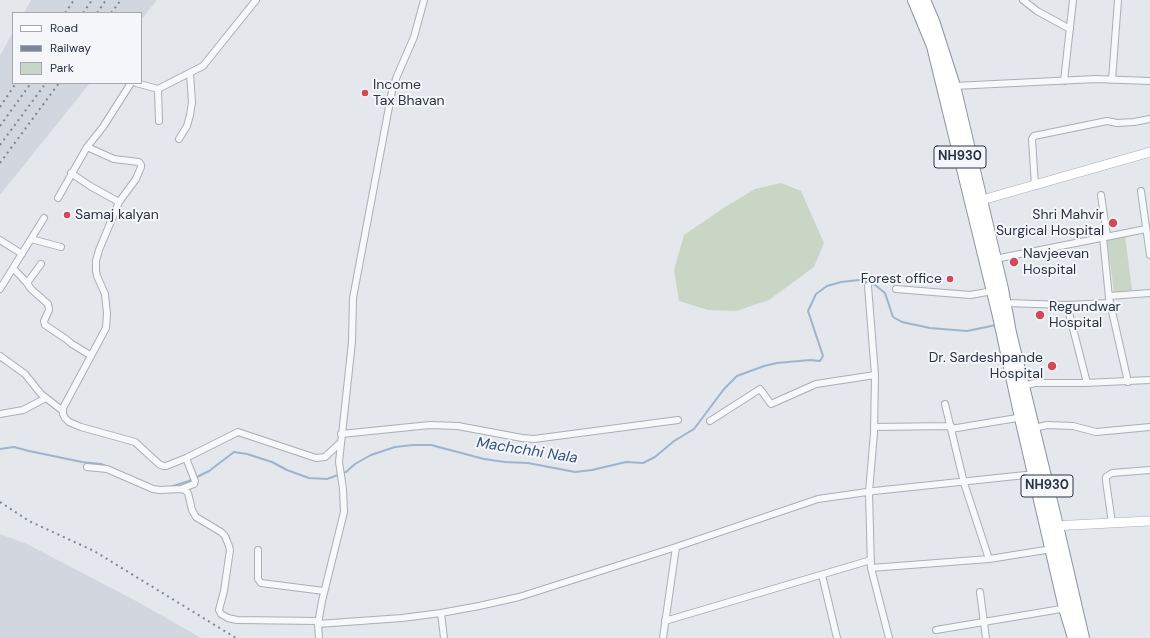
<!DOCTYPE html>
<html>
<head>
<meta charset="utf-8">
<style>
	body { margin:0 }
	#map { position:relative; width:1150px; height:638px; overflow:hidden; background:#e4e7ec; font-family:"DM Sans",sans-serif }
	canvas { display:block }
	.legend { position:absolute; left:12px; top:12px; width:130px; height:72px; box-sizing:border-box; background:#f4f6f9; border:1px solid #a4a8b1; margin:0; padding:5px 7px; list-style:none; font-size:12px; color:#2b3445 }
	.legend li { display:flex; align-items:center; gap:8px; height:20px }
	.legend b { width:20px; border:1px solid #a4a8b1 }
</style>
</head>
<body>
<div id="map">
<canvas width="1150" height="638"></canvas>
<ul class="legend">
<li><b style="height:5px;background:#fff"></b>Road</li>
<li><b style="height:5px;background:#7d8696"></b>Railway</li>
<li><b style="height:11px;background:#c9d6c5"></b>Park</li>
</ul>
</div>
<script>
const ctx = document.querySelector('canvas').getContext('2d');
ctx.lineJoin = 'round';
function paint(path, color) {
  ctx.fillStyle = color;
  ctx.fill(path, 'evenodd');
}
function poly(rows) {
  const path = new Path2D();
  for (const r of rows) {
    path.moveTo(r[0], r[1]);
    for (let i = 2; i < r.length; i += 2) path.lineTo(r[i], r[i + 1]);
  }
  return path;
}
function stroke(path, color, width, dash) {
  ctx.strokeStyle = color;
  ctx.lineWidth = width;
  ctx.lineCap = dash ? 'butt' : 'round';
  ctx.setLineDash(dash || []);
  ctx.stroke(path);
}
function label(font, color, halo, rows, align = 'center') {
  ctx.font = font + ' "DM Sans",sans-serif';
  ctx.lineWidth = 4;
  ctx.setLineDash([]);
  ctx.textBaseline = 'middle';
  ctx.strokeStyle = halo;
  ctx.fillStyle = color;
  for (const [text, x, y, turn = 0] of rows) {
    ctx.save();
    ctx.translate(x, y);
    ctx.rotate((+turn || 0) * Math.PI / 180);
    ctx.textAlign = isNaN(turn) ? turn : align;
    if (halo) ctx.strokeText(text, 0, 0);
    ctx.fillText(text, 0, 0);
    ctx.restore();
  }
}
const built = poly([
	[31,0,157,0,141,20,141,13,24,13],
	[13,32,13,83,90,83,0,195,0,56],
	[0,534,27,544,138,602,201,638,0,638]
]);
const green = poly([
	[781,183,801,191,824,243,814,267,769,300,736,311,708,310,679,301,674,270,684,235,725,207,755,189],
	[1125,236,1132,290,1114,292,1107,239]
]);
const stream = poly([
	[0,449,14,447,29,451,82,462,101,464,106,466],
	[170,487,189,481,209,471,234,452,247,454,272,462,287,470,309,478,327,479,346,472,355,464,371,455,395,447,413,445,431,445,484,459,505,462,528,463,575,472,592,470,626,462,643,463,655,457,674,441,694,429,724,389,737,376,764,366,777,363,810,360,820,361,823,356,808,311,816,294,827,286,841,282,859,280,875,285,885,293,893,317,902,322,930,328,967,331,996,325]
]);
const street = poly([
	[1023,0,1037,11,1070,29],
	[1112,80,1118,0],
	[1064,81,1073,0],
	[136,83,158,89,203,66,256,0],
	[954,86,1096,79,1150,81],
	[158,89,159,121],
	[179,139,187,126,190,115,192,102,190,73],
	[87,147,114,159,139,162,141,165,141,167,136,179,119,202,99,250,96,261,96,271,97,276,105,294,107,314,106,328,63,408,63,414,65,418,69,422,81,427,135,442,159,464,163,466,166,466,186,458,238,432,316,458,325,457,340,443],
	[71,173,90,186,119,202],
	[1035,186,1032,139,1034,136,1107,121,1117,123,1134,122,1150,119],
	[1141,191,1150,255],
	[1101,195,1107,236],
	[58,198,87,147,103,127,131,83],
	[1103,237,1109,298,1128,382],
	[31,239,61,247],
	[0,240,22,254],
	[995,259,1146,229],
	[13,268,27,283,31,289,48,304,49,310,44,321,45,325,66,339,72,344,90,355],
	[27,283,41,264],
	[868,286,875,375],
	[0,289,44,218],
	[896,289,970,295,993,291],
	[1109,296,1150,293],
	[1005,303,1067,305,1110,303],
	[1067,305,1087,383],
	[0,356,25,374,41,394,63,411],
	[1023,386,1035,383,1084,383,1150,380],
	[945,404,964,483,989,559],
	[0,414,23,410,46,398],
	[710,421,760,389,771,404,816,384,875,375,874,433,869,492,871,568,889,638],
	[874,427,951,426],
	[1034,428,1047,425,1073,426,1096,432,1150,427],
	[951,429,1023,417],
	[341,434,430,425,458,426,522,438,534,439,678,420],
	[87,467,107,469,153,489,160,490,181,489,194,484,195,481,186,458],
	[181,489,185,490,188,493,192,510,196,517,221,532,225,536,229,546,230,550,224,591,219,610,221,614,228,618,237,620,319,621],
	[1112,523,1106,481,1106,477,1112,473,1150,470],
	[258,550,258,579,261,583,324,591],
	[871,568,989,559,1052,549],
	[822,575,837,638],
	[980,592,986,638],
	[441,613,444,638],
	[665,621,871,560],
	[318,624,402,618,441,613,479,606,519,597,676,547],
	[936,630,1067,608],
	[319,638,318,624,322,601,344,512,343,489,339,462,352,342,353,298,392,91,397,76,414,37,424,0],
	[663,638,676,547,818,499,874,491,1035,474]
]);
const secondary = poly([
	[982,200,1150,152],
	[1052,526,1150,521]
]);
const highway = poly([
	[914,0,933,46,999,316,1021,418,1065,608,1074,638],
	[924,0,933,21,954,86,1002,289,1010,333,1057,526,1083,638]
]);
const rail = poly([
	[65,13,74,0],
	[83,13,92,0],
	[97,13,106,0],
	[111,13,121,0],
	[0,107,16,83],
	[0,126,31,83],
	[0,145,46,83],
	[0,163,59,83],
	[0,502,29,521,94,551,236,638]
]);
const markers = [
	[365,93,4,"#d1495b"],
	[67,215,4,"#d1495b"],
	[1113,223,5,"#d1495b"],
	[1014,262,5,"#d1495b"],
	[950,279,4,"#d1495b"],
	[1040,315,5,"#d1495b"],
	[1052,366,5,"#d1495b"]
];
const shields = [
	[960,157,52],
	[1047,486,52]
];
const shieldNames = [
	["NH930",960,157],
	["NH930",1047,486]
];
const poiNames = [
	["Income",373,85],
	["Tax Bhavan",373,101],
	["Samaj kalyan",75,215],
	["Shri Mahvir",1104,215,"right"],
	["Surgical Hospital",1104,231,"right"],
	["Navjeevan",1023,254],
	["Hospital",1023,270],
	["Forest office",942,279,"right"],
	["Regundwar",1049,307],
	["Hospital",1049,323],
	["Dr. Sardeshpande",1043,358,"right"],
	["Hospital",1043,374,"right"]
];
const waterNames = [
	["Machchhi Nala",527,451,9]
];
paint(built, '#d2d6de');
paint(green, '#c9d6c5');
stroke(stream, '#9fb4cc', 2);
stroke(street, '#a9aeb7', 8);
stroke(secondary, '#a9aeb7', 10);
stroke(highway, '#8b94a3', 14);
stroke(street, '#f7f8fa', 6);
stroke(secondary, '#fff', 9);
stroke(highway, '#fff', 12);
stroke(rail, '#7d8696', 2, [2, 4]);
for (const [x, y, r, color] of markers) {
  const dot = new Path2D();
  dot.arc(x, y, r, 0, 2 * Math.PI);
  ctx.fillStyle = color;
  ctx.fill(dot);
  stroke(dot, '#f4f6f9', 1.5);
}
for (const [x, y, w] of shields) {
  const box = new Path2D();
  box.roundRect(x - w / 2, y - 11, w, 22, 3);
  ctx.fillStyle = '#f4f6f9';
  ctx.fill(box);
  stroke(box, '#2b3445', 1);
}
label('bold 13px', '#2b3445', null, shieldNames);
label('14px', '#2b3445', '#f4f6f9', poiNames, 'left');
label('italic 15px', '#34527a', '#f4f6f9', waterNames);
</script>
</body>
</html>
